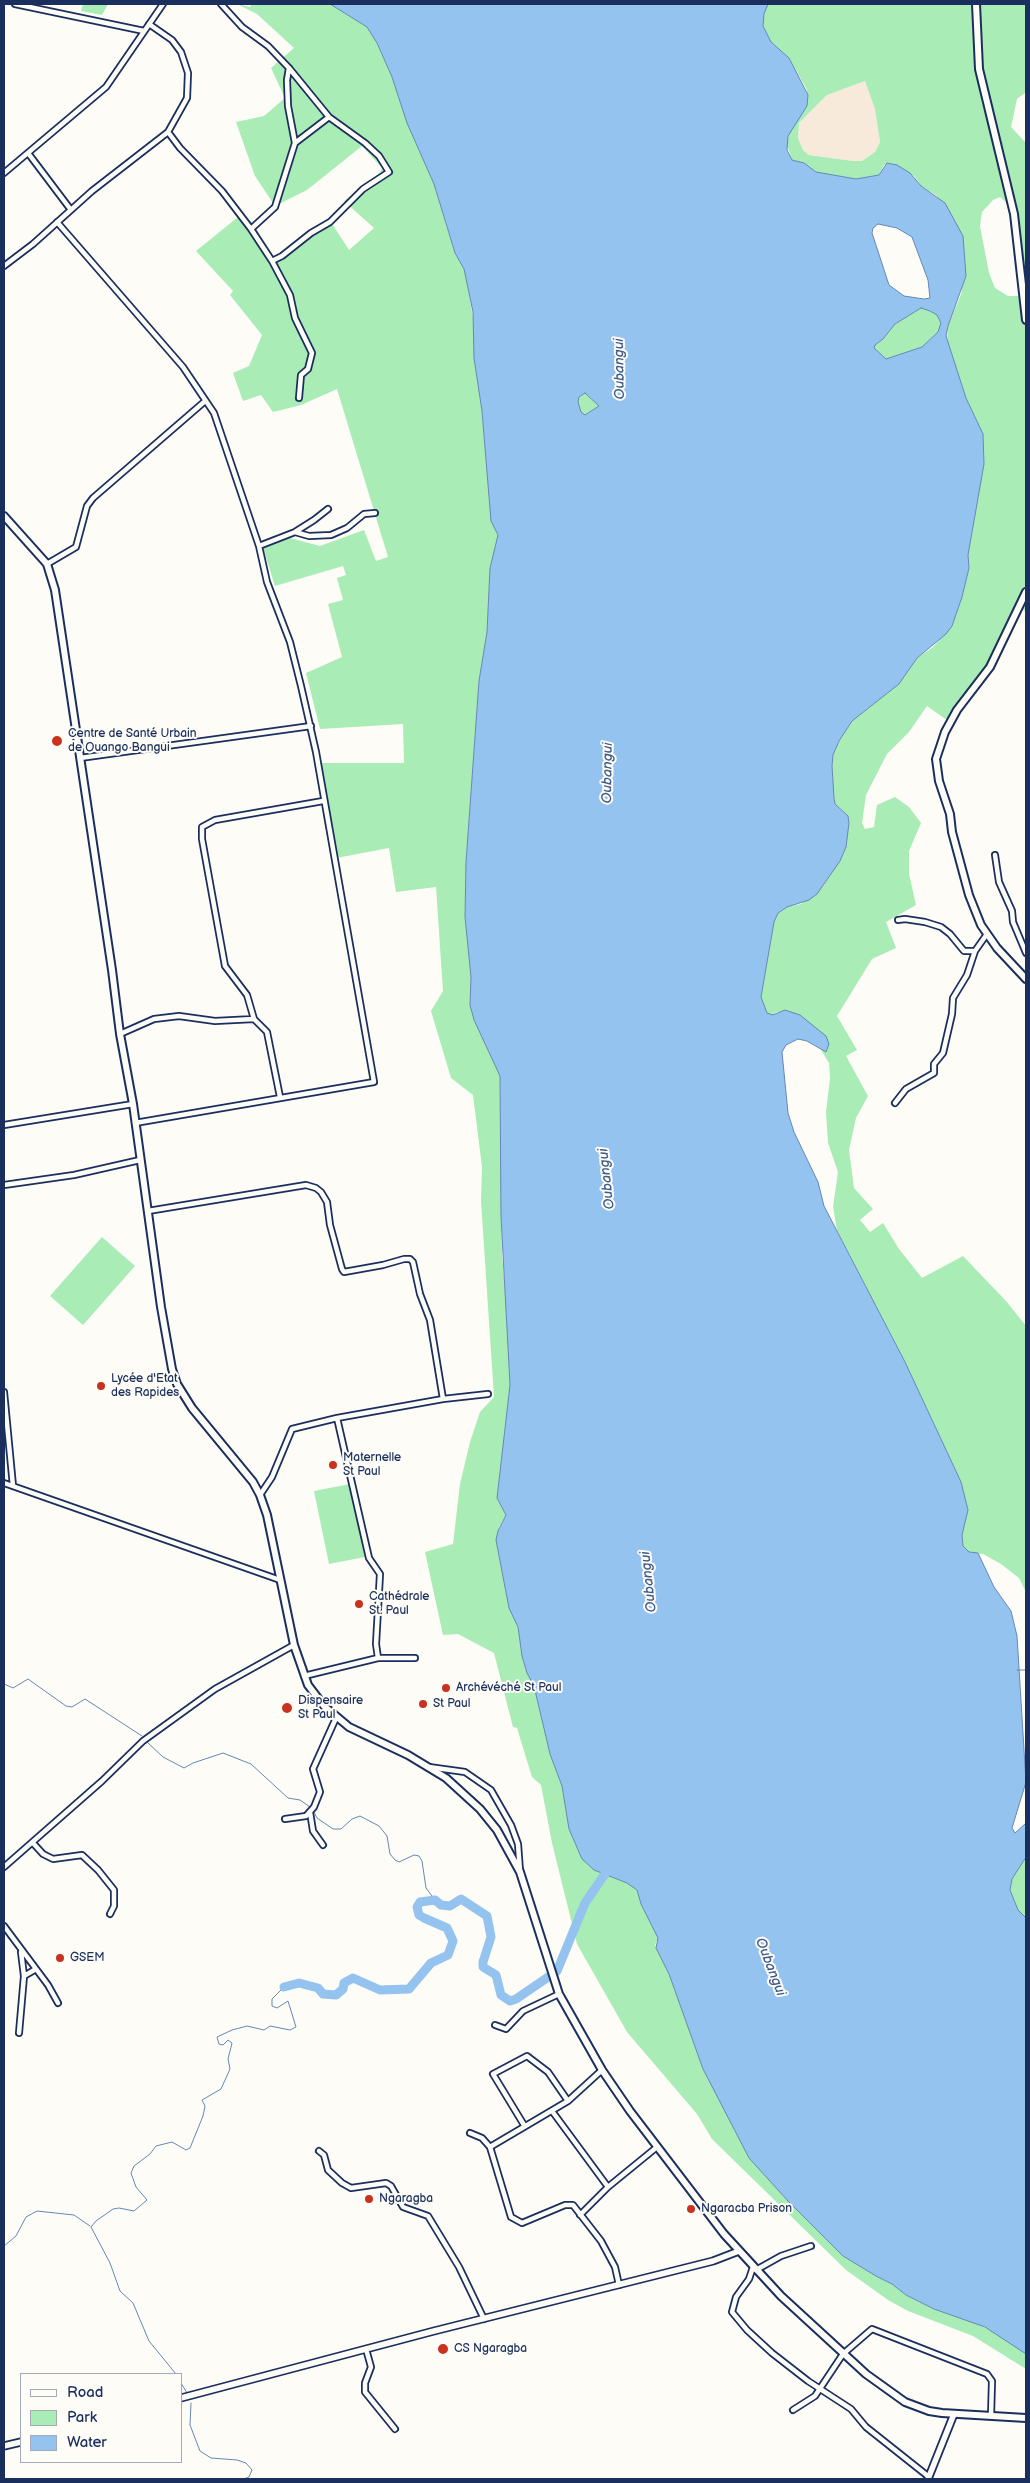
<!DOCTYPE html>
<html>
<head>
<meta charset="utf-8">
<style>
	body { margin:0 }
	#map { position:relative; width:1030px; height:2483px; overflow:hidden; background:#fdfcf7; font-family:"Balsamiq Sans",sans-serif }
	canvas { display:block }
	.frame { position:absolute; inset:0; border:5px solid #1b2f5e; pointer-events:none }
	.legend { position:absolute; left:20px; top:2373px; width:162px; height:90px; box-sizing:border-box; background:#fdfcf7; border:1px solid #a3aaba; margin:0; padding:6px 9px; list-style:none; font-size:15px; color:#1b2f5e }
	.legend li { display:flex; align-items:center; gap:10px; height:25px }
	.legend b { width:25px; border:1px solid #a3aaba }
</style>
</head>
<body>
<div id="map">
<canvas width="1030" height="2483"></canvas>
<div class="frame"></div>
<ul class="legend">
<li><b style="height:6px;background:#fdfcf7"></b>Road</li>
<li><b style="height:14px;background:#a9ecb6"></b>Park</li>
<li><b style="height:14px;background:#94c3ef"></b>Water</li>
</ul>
</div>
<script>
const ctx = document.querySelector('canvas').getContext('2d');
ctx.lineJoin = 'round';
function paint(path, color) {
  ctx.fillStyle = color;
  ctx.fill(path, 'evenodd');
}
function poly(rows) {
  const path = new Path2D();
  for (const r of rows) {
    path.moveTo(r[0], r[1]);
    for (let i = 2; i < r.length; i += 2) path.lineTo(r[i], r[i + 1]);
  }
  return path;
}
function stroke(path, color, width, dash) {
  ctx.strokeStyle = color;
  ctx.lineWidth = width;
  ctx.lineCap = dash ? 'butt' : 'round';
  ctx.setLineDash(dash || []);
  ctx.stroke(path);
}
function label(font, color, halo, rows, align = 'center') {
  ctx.font = font + ' "Balsamiq Sans",sans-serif';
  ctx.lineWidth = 4;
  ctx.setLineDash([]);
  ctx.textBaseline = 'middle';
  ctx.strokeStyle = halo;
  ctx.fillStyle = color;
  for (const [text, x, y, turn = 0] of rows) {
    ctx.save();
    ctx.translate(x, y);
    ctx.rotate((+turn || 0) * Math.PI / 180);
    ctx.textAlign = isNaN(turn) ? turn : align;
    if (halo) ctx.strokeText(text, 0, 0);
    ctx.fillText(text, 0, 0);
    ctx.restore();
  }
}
const built = poly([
	[865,81,875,109,880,142,875,152,862,161,853,161,809,155,803,150,798,138,799,123,827,95]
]);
const green = poly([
	[83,4,108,4,102,15,81,11],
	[237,4,250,7,252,4,330,4,367,27,373,35,392,77,411,132,434,184,447,228,455,253,464,269,467,281,474,324,474,358,482,411,491,520,498,535,490,568,487,632,479,681,466,861,465,917,471,977,470,1005,474,1020,500,1076,502,1255,508,1323,510,1385,497,1498,506,1515,499,1527,497,1544,509,1608,518,1627,522,1656,527,1673,534,1686,550,1754,562,1786,569,1829,582,1859,594,1870,627,1883,637,1890,641,1904,658,1938,655,1945,669,1974,703,2069,749,2158,788,2201,843,2256,876,2276,892,2284,906,2295,934,2309,975,2323,994,2332,1026,2354,1026,2369,973,2336,908,2311,888,2300,846,2270,712,2139,697,2114,627,2032,577,1944,552,1843,541,1785,532,1777,517,1728,513,1727,494,1653,458,1634,443,1635,425,1552,453,1544,460,1484,470,1442,480,1412,494,1397,481,1201,482,1167,473,1095,451,1078,431,1011,443,991,436,887,396,892,389,848,331,859,314,763,404,763,403,724,320,729,306,673,342,657,328,604,343,600,337,578,346,575,343,566,275,586,263,548,290,538,320,546,364,530,376,561,388,557,337,389,301,405,273,412,261,395,243,401,233,373,249,366,262,335,230,295,233,291,196,251,243,213,255,227,274,258,329,219,349,250,374,228,344,201,380,173,382,168,362,146,307,190,275,206,255,176,236,122,264,116,285,98,271,68,294,48,257,14],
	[768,4,1026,4,1026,92,1017,99,1011,127,1026,143,1026,276,1021,269,1011,216,1006,202,1000,197,993,200,982,212,980,226,989,273,995,288,1008,296,1026,296,1026,611,1018,608,1005,638,951,723,927,706,909,732,887,754,866,795,862,823,865,829,874,827,877,805,895,797,909,807,921,823,909,851,909,874,916,905,886,922,896,948,872,959,837,1016,857,1050,846,1056,868,1096,856,1118,849,1150,854,1188,873,1209,860,1220,870,1232,883,1223,899,1249,922,1278,963,1256,1006,1301,1026,1326,1026,1592,1019,1578,1001,1564,983,1554,969,1552,963,1546,962,1535,967,1510,961,1482,905,1362,837,1230,833,1207,838,1172,828,1143,826,1112,830,1078,829,1063,821,1050,823,1051,777,1012,773,1015,766,1013,761,997,774,922,778,913,787,907,801,904,824,885,843,855,849,823,848,816,835,804,834,798,832,766,833,755,839,741,852,721,899,684,917,658,933,647,952,626,962,597,969,568,968,555,984,464,983,434,966,398,947,342,948,326,962,292,937,196,921,186,914,176,904,169,890,163,884,165,879,175,856,179,816,172,804,163,792,160,786,142,807,90,789,58,771,42,763,26,764,14],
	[865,81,875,109,880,142,875,152,862,161,853,161,809,155,803,150,798,138,799,123,827,95],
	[921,308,930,311,937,315,941,323,938,332,922,347,886,359,874,348,875,345,883,339,895,324],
	[585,393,599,406,585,415,581,413,578,401,579,397],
	[102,1237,135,1266,83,1325,50,1296],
	[350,1484,365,1557,329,1564,314,1491],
	[1026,1857,1026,1918,1018,1910,1010,1890,1012,1879]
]);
const water = poly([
	[330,4,768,4,764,14,763,26,771,42,789,58,808,95,807,106,788,136,787,150,792,160,804,163,816,172,856,179,879,175,887,163,897,165,910,173,921,186,945,203,963,236,966,276,948,326,946,336,966,398,983,434,984,464,968,555,969,568,962,597,952,626,946,634,917,658,899,684,852,721,839,741,833,755,832,766,834,798,835,804,848,816,849,823,846,847,840,861,817,894,809,900,787,907,778,913,774,922,761,997,767,1013,773,1015,785,1010,800,1015,826,1036,829,1044,826,1052,807,1041,798,1039,786,1045,782,1052,788,1113,794,1132,818,1182,824,1206,905,1362,961,1482,968,1510,962,1535,963,1546,969,1552,978,1553,994,1587,1011,1611,1017,1636,1026,1782,1012,1828,1015,1833,1026,1823,1026,1857,1012,1879,1010,1890,1018,1910,1026,1918,1026,2354,985,2327,934,2309,906,2295,892,2284,876,2276,843,2256,788,2201,749,2158,703,2069,669,1974,656,1948,658,1938,641,1904,637,1890,627,1883,594,1870,582,1859,569,1829,562,1786,550,1754,534,1686,527,1673,522,1656,518,1627,509,1608,496,1540,498,1531,506,1515,497,1498,510,1385,501,1216,500,1076,474,1020,470,1005,471,977,465,917,466,862,479,681,487,632,490,568,498,535,491,521,482,411,474,358,473,312,464,269,455,253,434,184,407,123,392,77,377,43,367,27,330,4],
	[878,224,897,228,912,237,928,280,930,298,924,299,904,296,889,285,872,233,873,228,878,224],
	[921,308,930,311,937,315,941,323,938,332,922,347,886,359,874,348,875,345,883,339,895,324,921,308],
	[585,393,599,406,585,415,581,412,578,402,579,397,585,393]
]);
const stream = poly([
	[1017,1670,1026,1670],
	[4,1684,13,1688,28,1679,66,1706,72,1707,85,1699,142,1736],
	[148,1743,163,1757,184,1768,193,1763,223,1753,251,1764,288,1798,300,1800,310,1807],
	[313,1810,317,1818,333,1829,341,1829,352,1819,360,1816,379,1826,387,1836,390,1854,395,1860,399,1862,414,1855,419,1856,422,1861,426,1888,435,1900],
	[4,2246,16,2236,26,2217,37,2211,74,2215,90,2226],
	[176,2374,149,2341,133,2303,120,2291,110,2263,91,2227,96,2221,113,2209,119,2208,134,2211,147,2200,136,2187,131,2173,134,2166,150,2154,156,2146,172,2142,186,2150,190,2148,203,2116,205,2106,202,2100,221,2089,230,2069,228,2059,232,2043,228,2040,223,2045,219,2044,217,2037,232,2030,247,2026,264,2030,270,2026,290,2030,296,2027,288,2001,277,2008,272,2006,272,1999,284,1987],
	[181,2383,187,2393],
	[191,2403,190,2425,200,2451,211,2458,237,2460,246,2463,252,2470,249,2477,244,2479]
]);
const river = poly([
	[284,1987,299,1983,318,1988,323,1994,336,1995,343,1989,344,1983,353,1978,380,1990,409,1989,431,1963,448,1955,453,1941,447,1928,424,1918,419,1915,417,1907,420,1902,435,1900,441,1905,450,1906,461,1899,487,1916,491,1937,483,1962,483,1967,496,1975,501,1995,510,2001,516,1999,557,1971,585,1903,611,1865]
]);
const minor = poly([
	[15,4,144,31],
	[221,4,242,27,268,46,289,68,329,117,365,143,379,156,389,172,363,189,330,222,311,233,282,256,272,261],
	[289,68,287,80,288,106,295,143],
	[168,132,180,148,222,191,251,229,272,261,290,295,295,318,312,353,308,369,301,375,299,398],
	[28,153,71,210],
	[4,173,106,87,163,4],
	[57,222,183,367,214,413,259,546,267,582,290,642,301,686,316,752,374,1082,135,1123],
	[251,229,275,207,295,143,329,117],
	[4,266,33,244,92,191,168,132,187,98,188,73,181,52,172,40,149,24],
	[295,532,309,536,331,535,347,528,364,514,375,513],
	[259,546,295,532,314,520,328,509],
	[47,564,76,547,87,506,93,498,204,402],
	[80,758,311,726],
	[995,855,999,882,1012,911,1013,922,1026,953],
	[898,920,905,919,925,922,941,927,950,934,964,951,975,951],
	[120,1034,154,1019,179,1016,215,1021,254,1019],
	[280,1097,267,1032,254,1019,247,995,225,966,202,839,202,827,215,820,323,801],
	[895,1103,906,1089,934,1073,934,1064,943,1053,952,1014,953,998,967,975,975,951,987,934],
	[4,1125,133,1104],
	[4,1185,74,1175,140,1160],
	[148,1211,306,1185,316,1188,321,1192,327,1202,330,1225,342,1269,344,1272,383,1265,404,1259,410,1259,413,1262,420,1294,430,1320,443,1399],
	[4,1392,13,1486],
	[337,1418,369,1558,380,1574,376,1644,378,1658],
	[4,1483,280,1580],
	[260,1495,272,1477,292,1429,337,1418,443,1399,488,1394],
	[304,1676,378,1658,415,1658],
	[429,1767,465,1772,491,1790,511,1825,518,1844,520,1871],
	[310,1812,313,1831,323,1845],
	[285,1819,306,1816,314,1807,320,1792,313,1769,336,1718],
	[33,1843,43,1854,53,1859,82,1855,98,1870,114,1890,114,1906,110,1914],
	[4,1867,102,1781,143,1741,215,1689,294,1645],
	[4,1926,48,1985,58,2003],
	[24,1976,36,1969],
	[495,2025,506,2029,523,2011,559,1994],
	[19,2033,24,1976,21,1952],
	[552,2111,608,2187],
	[524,2125,493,2074,527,2056,548,2072,568,2101],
	[470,2133,482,2138,490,2147,511,2217,522,2223,565,2205,573,2205,601,2241,615,2267,619,2285],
	[490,2147,568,2101,602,2070],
	[319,2151,324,2155,328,2170,342,2183,351,2188,386,2183,391,2186,403,2207,428,2216,459,2267,484,2319],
	[580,2215,608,2187,657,2147],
	[753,2267,749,2279,736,2297,732,2312,747,2330,772,2353,808,2381,851,2409,866,2427,929,2477],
	[756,2270,781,2256,811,2246],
	[366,2349,371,2367,365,2383,365,2392,395,2429],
	[793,2410,815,2396,843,2354,872,2329,987,2374,992,2381,991,2416]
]);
const tertiary = poly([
	[181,2398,434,2331,713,2261,739,2251],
	[4,2446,21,2442],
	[928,2479,954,2414]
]);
const secondary = poly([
	[976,4,979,69,1014,214,1026,320],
	[4,516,47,564,55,590,112,970,120,1034,133,1104,161,1307,172,1369,177,1384,192,1408,253,1482,260,1495,267,1515,294,1645,308,1685,324,1706,349,1727,408,1755,446,1778,480,1809,497,1830,520,1872,559,1994,602,2070,630,2111,724,2234,781,2296,866,2374,905,2402,929,2411,942,2413,1026,2418],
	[1026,592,990,667,957,710,945,732,936,759,939,781,950,814,952,832,969,895,981,925,997,948,1026,979]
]);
const markers = [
	[57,741,6,"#c8321e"],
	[101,1386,5,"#c8321e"],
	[333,1465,5,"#c8321e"],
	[359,1604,5,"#c8321e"],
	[446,1688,5,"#c8321e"],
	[423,1704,5,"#c8321e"],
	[287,1708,6,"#c8321e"],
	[60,1958,5,"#c8321e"],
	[369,2199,5,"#c8321e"],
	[691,2209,5,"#c8321e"],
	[443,2349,6,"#c8321e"]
];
const poiNames = [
	["Centre de Santé Urbain",68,734],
	["de Ouango Bangui",68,748],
	["Lycée d'Etat",111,1379],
	["des Rapides",111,1393],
	["Maternelle",343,1458],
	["St Paul",343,1472],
	["Cathédrale",369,1597],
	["St. Paul",369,1611],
	["Archévéché St Paul",456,1688],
	["Dispensaire",298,1701],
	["St Paul",298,1715],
	["St Paul",433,1704],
	["GSEM",70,1958],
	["Ngaragba",379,2199],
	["Ngaracba Prison",701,2209],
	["CS Ngaragba",454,2349]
];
const waterNames = [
	["Oubangui",620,369,-91],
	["Oubangui",608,773,-89],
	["Oubangui",607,1179,-96],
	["Oubangui",649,1582,-96],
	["Oubangui",770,1967,69]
];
paint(built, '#f7eadb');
paint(green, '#a9ecb6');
paint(water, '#94c3ef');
stroke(water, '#6488b5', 1);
stroke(stream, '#6488b5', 1);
stroke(river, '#94c3ef', 9);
stroke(minor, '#1b2f5e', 8);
stroke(tertiary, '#1b2f5e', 9);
stroke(secondary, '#1b2f5e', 10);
stroke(minor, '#fdfcf7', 4.5);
stroke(tertiary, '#fdfcf7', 5.5);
stroke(secondary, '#fdfcf7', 6);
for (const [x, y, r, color] of markers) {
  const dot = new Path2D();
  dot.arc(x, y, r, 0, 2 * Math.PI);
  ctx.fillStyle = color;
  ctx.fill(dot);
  stroke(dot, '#fdfcf7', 2);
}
label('12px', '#1b2f5e', '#fdfcf7', poiNames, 'left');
label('italic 14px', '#3f5b8a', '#fdfcf7', waterNames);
</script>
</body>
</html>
